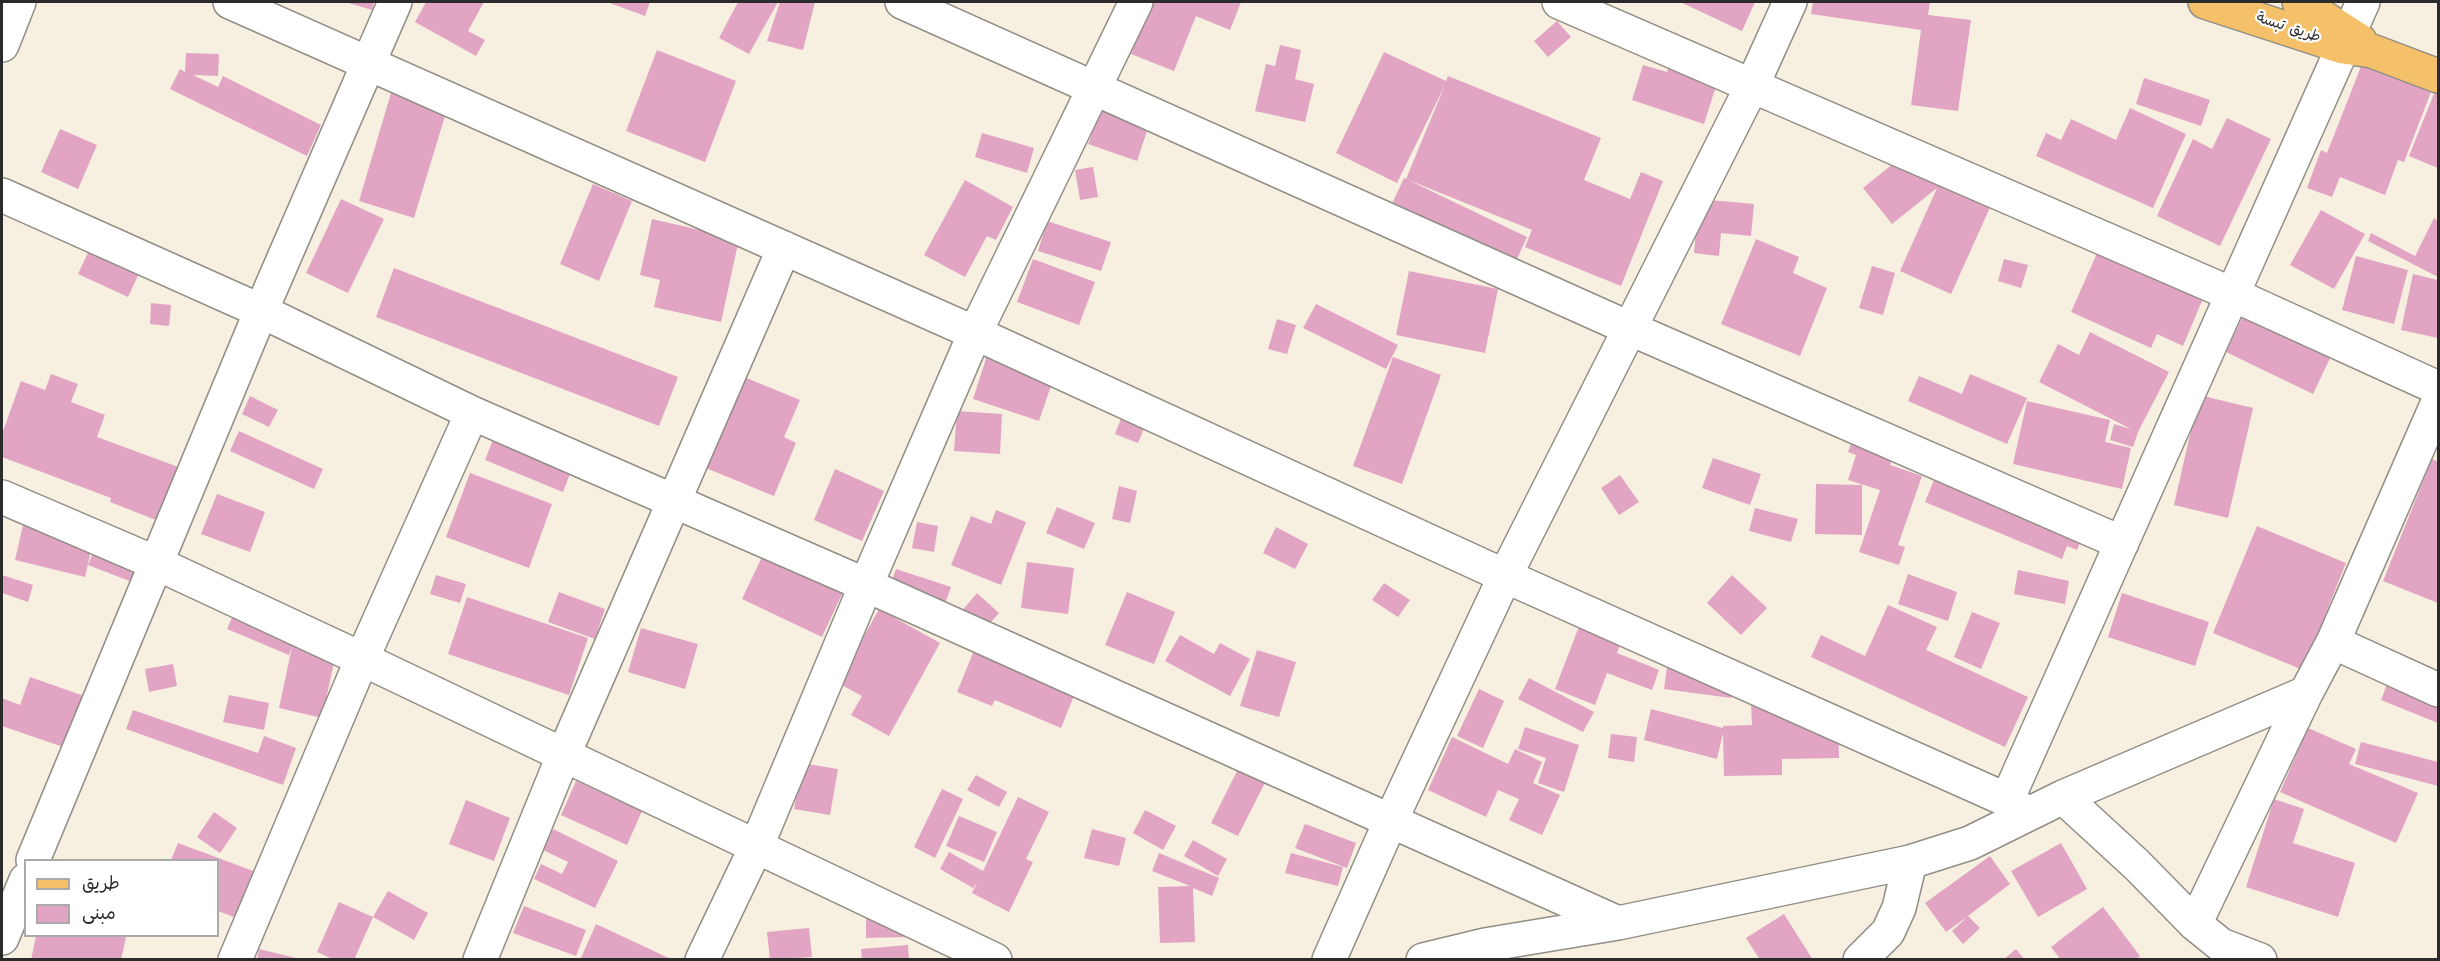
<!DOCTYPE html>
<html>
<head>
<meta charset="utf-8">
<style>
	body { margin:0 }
	#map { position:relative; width:2440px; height:961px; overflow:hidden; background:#f7f0e0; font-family:Kalam,"Playpen Sans Arabic",sans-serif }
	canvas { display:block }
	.frame { position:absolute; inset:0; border:3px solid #2b2b2b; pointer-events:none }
	.legend { position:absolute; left:24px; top:859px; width:195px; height:78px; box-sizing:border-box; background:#fff; border:2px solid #aaa; margin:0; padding:8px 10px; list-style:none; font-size:18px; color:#2b2b2b }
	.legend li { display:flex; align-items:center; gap:12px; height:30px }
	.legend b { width:30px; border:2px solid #aaa }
</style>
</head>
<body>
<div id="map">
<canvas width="2440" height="961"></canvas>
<div class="frame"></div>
<ul class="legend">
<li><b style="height:8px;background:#f4c16a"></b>طريق</li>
<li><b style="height:16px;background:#e2a4c3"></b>مبنى</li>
</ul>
</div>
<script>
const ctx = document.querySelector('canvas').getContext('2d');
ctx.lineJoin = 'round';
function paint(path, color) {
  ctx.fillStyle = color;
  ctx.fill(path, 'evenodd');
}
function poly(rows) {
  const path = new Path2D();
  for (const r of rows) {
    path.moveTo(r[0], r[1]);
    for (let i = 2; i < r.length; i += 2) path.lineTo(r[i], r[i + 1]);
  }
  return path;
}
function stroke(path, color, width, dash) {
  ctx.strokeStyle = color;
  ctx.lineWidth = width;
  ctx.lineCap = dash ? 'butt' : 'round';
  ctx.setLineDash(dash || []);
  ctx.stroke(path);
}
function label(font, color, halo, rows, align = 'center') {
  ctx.font = font + ' Kalam,"Playpen Sans Arabic",sans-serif';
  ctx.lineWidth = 4.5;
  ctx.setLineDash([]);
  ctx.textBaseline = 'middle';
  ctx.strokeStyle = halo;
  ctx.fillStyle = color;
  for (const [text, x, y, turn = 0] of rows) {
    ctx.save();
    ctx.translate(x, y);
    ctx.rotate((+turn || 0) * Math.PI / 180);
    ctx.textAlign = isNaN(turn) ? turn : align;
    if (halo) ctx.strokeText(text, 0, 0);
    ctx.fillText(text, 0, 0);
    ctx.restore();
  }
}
const building = poly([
	[345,2,374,2,372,10],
	[426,2,484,2,468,31,485,40,476,56,415,22],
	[607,2,650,2,645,16],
	[738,2,778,2,749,54,719,38],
	[780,2,815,2,803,50,767,41],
	[1152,2,1241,2,1230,30,1196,16,1174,71,1131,54],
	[1680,2,1755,2,1742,31],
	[1813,2,1930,2,1928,15,1971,20,1958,111,1911,105,1921,30,1811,14],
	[1557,21,1571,37,1548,57,1534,41],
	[1280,45,1301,50,1295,79,1314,84,1305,122,1255,111,1266,64,1275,66],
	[657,50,736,81,705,162,626,131],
	[1674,51,1722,67,1704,124,1632,100,1643,65,1667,72],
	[1384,52,1446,81,1448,76,1601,138,1584,180,1630,199,1641,172,1663,181,1621,286,1525,247,1532,230,1406,179,1445,85,1397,183,1336,153],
	[186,53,219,54,218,76,193,75,218,87,223,76,321,125,307,156,170,89,180,69,185,72],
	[2362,64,2431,92,2404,162,2398,160,2385,195,2340,177,2332,197,2307,188,2321,150,2327,153],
	[399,66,455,83,414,218,359,201],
	[2144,78,2210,100,2201,126,2136,104],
	[1108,88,1156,104,1137,161,1088,144],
	[2435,91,2438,93,2438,168,2409,156],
	[2130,108,2186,134,2153,208,2036,156,2046,133,2061,140,2071,119,2116,140],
	[2227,118,2271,139,2220,246,2157,216,2193,139,2212,149],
	[60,129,97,145,78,189,41,172],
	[982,133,1034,148,1027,173,975,157],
	[1915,146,1997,192,1951,294,1900,271,1937,188,1892,224,1863,188],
	[1093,167,1098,197,1080,200,1075,170],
	[1404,178,1527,237,1512,270,1388,212],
	[965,180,1013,207,996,240,987,236,965,277,924,255],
	[593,184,632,201,599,281,560,264],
	[341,199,384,219,348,293,306,273],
	[1699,199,1754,204,1751,236,1721,233,1719,256,1694,253],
	[2321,210,2365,234,2334,289,2290,265],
	[2434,218,2438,221,2438,277,2368,241,2371,233,2415,256],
	[652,219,739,239,721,322,654,307,660,280,640,275],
	[1047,221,1111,242,1101,271,1038,251],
	[1756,239,1799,257,1793,273,1827,288,1800,356,1721,324],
	[2102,242,2207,289,2183,346,2157,334,2151,348,2071,312],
	[92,244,142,267,128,297,78,274],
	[2356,256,2408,270,2394,324,2342,310],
	[1033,259,1095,282,1079,325,1017,302],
	[2004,259,2028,265,2021,288,1998,281],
	[1872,266,1895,273,1883,315,1859,308],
	[394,268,678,377,659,426,376,317],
	[1409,271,1498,289,1485,353,1396,335],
	[2413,274,2438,280,2438,338,2401,330],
	[2255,291,2342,333,2313,394,2226,352],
	[151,303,171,305,169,326,150,324],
	[1316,304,1398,345,1386,369,1303,328],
	[1277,319,1296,325,1287,354,1268,349],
	[2090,332,2169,372,2138,432,2133,447,2110,440,2114,424,2131,429,2039,382,2058,344,2079,355],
	[991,343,1058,365,1039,421,973,399],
	[1393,357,1441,375,1402,484,1353,466],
	[51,374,78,384,71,402,105,415,97,437,181,468,161,522,110,502,111,498,2,457,2,434,21,381,45,390],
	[1970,374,2027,398,2007,444,1908,401,1919,376,1962,394],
	[744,377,800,400,784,437,796,443,774,496,706,468],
	[1130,395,1154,404,1138,443,1115,434],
	[2199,395,2253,408,2228,518,2174,505],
	[250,396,278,410,269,427,242,414],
	[2027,401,2110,420,2105,442,2131,448,2122,489,2013,464],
	[957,411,1002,414,1000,454,954,451],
	[502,417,580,448,563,492,485,460],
	[1858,424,1900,439,1890,465,1922,476,1898,545,1905,547,1899,565,1859,552,1880,490,1848,480,1856,455,1848,452],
	[239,431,323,469,314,489,230,451],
	[1713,458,1761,474,1750,505,1702,488],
	[2432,459,2438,462,2438,603,2383,581],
	[1942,460,2089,520,2077,550,2067,546,2062,559,1925,502],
	[835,469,884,491,862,541,814,520],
	[470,473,552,504,529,568,446,537],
	[1620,475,1639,502,1619,515,1601,488],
	[1816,484,1862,485,1862,535,1815,534],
	[1119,486,1137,491,1130,523,1112,519],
	[217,494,265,512,250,552,201,534],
	[1057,507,1095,523,1084,549,1046,533],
	[27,508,97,524,85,577,15,560],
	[1755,508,1798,519,1791,542,1749,531],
	[996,510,1026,522,1001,585,951,565,971,516,991,524],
	[917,522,938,526,934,552,912,548],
	[2257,526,2346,563,2303,670,2213,633],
	[1276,527,1308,544,1295,569,1263,553],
	[100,535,143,552,132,582,88,565],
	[770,540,849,579,822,637,742,599],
	[1027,562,1074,568,1068,614,1021,608],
	[896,569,951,587,943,609,889,589],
	[2018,570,2069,581,2065,604,2014,594],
	[1908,574,1957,592,1948,621,1898,604],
	[2,575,33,585,28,602,2,593],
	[436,575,466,584,460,603,430,594],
	[1732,575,1767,608,1741,635,1707,603],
	[1384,583,1410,600,1398,617,1372,600],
	[559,592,605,609,595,639,548,622],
	[1127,592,1175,612,1154,664,1105,645],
	[977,593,999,613,983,631,961,612],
	[2122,593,2209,622,2195,666,2108,637],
	[467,597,588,638,569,695,448,654],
	[239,601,339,639,322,718,279,708,292,647,289,655,227,629],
	[1888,605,1937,627,1926,650,2028,697,2005,747,1811,657,1821,635,1865,656],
	[879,609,940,643,889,736,851,715,862,696,838,683],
	[1972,612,2000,623,1981,669,1954,657],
	[1583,616,1625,632,1617,653,1659,670,1652,690,1607,673,1595,705,1555,689],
	[641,628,698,644,685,689,628,672],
	[1180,635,1214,654,1220,643,1250,659,1230,696,1165,661],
	[980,636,1084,671,1061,728,995,700,992,706,957,692],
	[1257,650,1296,662,1279,717,1240,706],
	[1668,660,1735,669,1731,698,1664,689],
	[2395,663,2438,680,2438,723,2381,700],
	[173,664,177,686,149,692,145,669],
	[30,677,87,697,69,749,2,726,2,698,20,705],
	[1529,678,1594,712,1583,732,1518,699],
	[1479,689,1504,701,1483,748,1457,736],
	[229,695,269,703,264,730,223,722],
	[1751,702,1838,714,1839,758,1782,759,1782,775,1724,776,1723,733,1717,759,1644,740,1651,709,1723,728,1723,726,1752,725],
	[133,710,258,753,264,736,296,748,283,785,126,729],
	[1525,727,1579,745,1564,792,1538,783,1546,758,1518,749],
	[2308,728,2356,749,2349,764,2418,793,2396,843,2280,792],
	[1611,734,1637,737,1634,762,1608,758],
	[1452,737,1508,764,1515,749,1542,762,1533,783,1560,795,1542,835,1509,820,1519,799,1498,790,1486,817,1428,790],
	[2361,742,2438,762,2438,786,2355,764],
	[1250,745,1277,759,1238,836,1211,823],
	[802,763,838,769,830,815,794,809],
	[976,775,1007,792,999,807,967,790],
	[576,781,642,811,627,845,561,815],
	[942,789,963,799,935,858,914,847],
	[1018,797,1049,812,1026,859,1033,862,1009,912,972,893,977,882,973,888,940,869,949,852,983,871],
	[2274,799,2304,809,2293,843,2355,863,2338,917,2246,887],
	[466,800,510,818,494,861,449,844],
	[1145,810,1176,826,1163,850,1133,833],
	[214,812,237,828,220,853,197,837],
	[959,816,997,832,984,862,946,846],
	[1305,824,1356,843,1347,868,1295,848],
	[553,829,618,861,595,908,534,879,541,864,562,874,568,862,543,850],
	[1092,829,1126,838,1119,866,1084,858],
	[1193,840,1227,859,1218,876,1184,856],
	[178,843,256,872,239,919,218,911,218,860,171,860],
	[2061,843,2087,889,2038,917,2011,871],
	[1159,853,1219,878,1212,896,1193,888,1195,942,1160,943,1158,887,1190,886,1152,871],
	[1291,853,1343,867,1338,886,1285,873],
	[1990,856,2010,884,1968,916,1980,928,1963,944,1952,931,1967,917,1946,932,1925,903],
	[388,891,428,913,414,940,373,917],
	[339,902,373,917,354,960,335,960,317,952],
	[908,904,908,937,866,938,866,905],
	[524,906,586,930,576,956,513,933],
	[2103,907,2140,956,2135,960,2061,960,2051,947],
	[1784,914,1813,960,1760,960,1746,938],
	[596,924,673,960,580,960],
	[809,928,812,957,770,960,767,932],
	[36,936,117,936,126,937,121,960,31,960],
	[908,945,909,960,862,960,861,949],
	[259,949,300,959,300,960,257,960],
	[2016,949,2025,960,2003,960]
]);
const minor = poly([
	[230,2,975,333,1505,576,2007,800,2027,813],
	[902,2,1631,329,2122,543],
	[1559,2,2234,295,2438,388],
	[2,45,19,2],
	[2,195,261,311,472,413,866,585,1618,923],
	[2,497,156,563,362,659,995,960],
	[2333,642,2438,690],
	[2063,797,2137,865,2195,924,2221,945,2260,960],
	[2007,800,2363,2],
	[33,860,261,311,395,2],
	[2195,924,2306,693,2333,642,2438,402],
	[2,938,26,880],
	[235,960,362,659,472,413],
	[480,960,564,754,784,248],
	[702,960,757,845,866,585,975,333,1136,2],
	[1329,960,1391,820,1505,576,1752,86,1790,2],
	[1423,960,1485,945,1618,923,1910,862,1970,843,2063,797,2306,693],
	[1860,960,1888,932,1899,908,1910,862]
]);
const major = poly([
	[2205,2,2343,47,2372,51,2438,76],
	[2299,2,2360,41]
]);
const streetNames = [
	["طريق تبسة",2288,29,18]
];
paint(building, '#e2a4c3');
stroke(minor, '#918e86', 36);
stroke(major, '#918e86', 36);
stroke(minor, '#fff', 33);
stroke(major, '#f4c16a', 33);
label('15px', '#2b2b2b', '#fff', streetNames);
</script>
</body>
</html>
